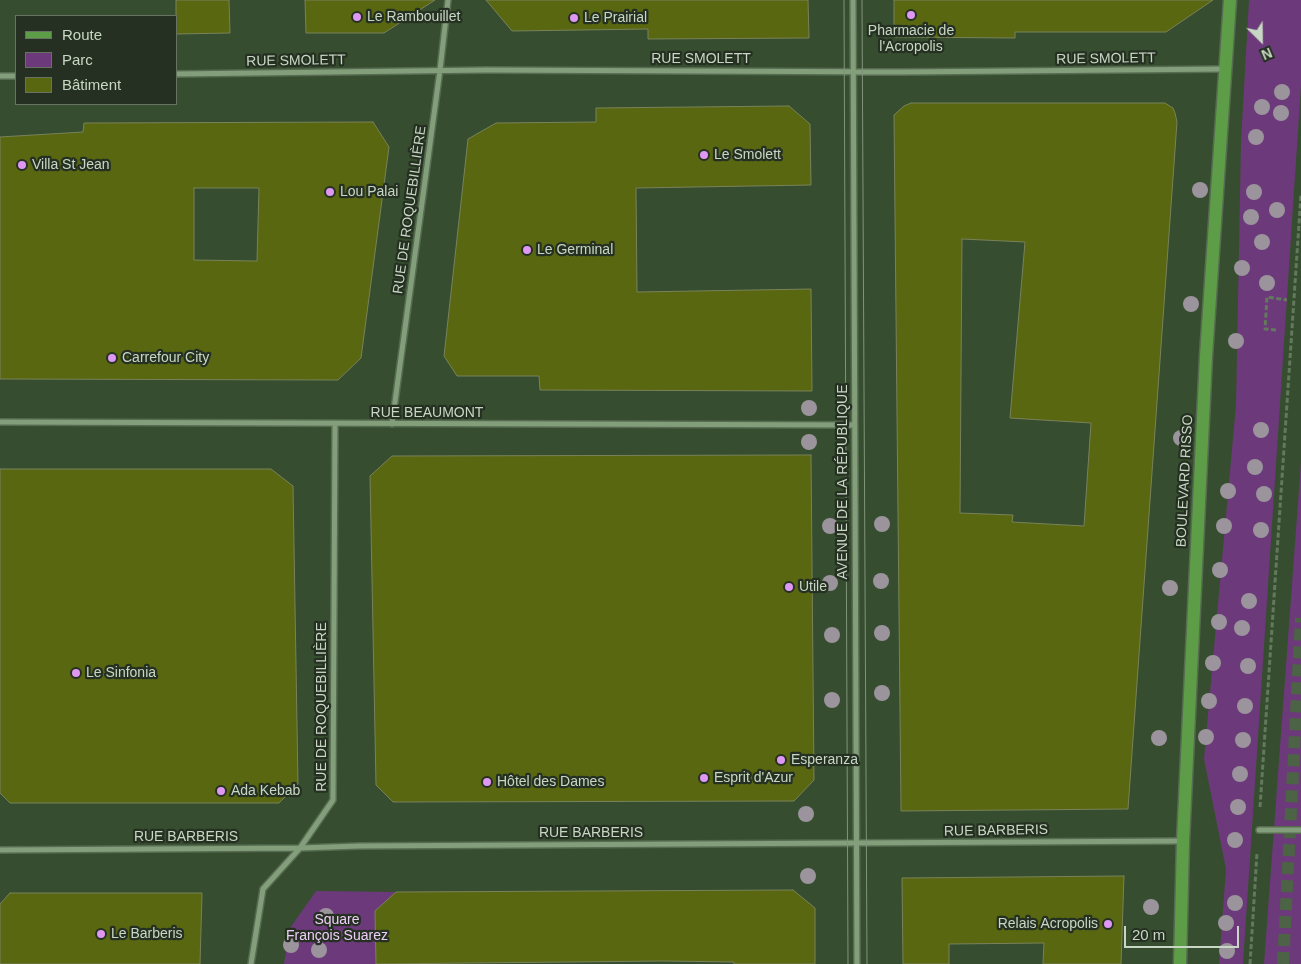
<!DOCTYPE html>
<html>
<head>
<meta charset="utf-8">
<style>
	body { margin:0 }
	#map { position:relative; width:1301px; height:964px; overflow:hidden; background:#364e2f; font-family:Arial,sans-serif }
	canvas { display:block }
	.legend { position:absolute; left:15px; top:15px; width:162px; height:90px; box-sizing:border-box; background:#253022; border:1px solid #667363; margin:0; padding:6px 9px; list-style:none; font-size:15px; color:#c8d7c4 }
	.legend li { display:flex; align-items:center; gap:10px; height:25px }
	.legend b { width:25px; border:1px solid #667363 }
	.north { position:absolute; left:1236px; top:15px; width:50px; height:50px; -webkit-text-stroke:4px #253022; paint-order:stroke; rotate:157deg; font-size:14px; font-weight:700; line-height:20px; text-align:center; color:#c8d7c4 }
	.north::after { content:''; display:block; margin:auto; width:18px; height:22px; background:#c8d7c4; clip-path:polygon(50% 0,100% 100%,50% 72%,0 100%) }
	.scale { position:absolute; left:1124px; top:926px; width:115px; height:22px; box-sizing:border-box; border:2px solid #c8d7c4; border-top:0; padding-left:6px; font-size:15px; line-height:18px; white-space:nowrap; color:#c8d7c4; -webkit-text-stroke:4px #253022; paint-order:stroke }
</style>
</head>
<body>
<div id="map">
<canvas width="1301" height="964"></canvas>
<ul class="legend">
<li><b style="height:6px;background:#5e9d47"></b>Route</li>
<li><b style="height:14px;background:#6c3a7a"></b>Parc</li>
<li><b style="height:14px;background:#596711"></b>Bâtiment</li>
</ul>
<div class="north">N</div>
<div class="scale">20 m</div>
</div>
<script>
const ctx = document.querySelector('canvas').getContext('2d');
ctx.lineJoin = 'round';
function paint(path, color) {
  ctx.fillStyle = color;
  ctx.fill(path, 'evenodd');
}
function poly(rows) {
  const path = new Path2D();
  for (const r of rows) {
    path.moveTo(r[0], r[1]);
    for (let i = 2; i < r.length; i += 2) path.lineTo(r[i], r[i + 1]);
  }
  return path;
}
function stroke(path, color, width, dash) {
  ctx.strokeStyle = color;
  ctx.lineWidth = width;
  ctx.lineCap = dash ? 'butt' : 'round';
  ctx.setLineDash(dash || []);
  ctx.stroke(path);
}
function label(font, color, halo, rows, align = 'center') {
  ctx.font = font + ' Arial,sans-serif';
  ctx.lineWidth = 4.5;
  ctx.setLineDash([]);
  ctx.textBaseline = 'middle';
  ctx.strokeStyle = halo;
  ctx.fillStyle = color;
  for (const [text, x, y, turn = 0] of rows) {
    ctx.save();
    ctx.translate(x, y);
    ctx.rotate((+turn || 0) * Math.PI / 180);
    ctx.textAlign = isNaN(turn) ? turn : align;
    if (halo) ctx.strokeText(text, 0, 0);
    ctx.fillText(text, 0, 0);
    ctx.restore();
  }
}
const green = poly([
	[1249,0,1301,0,1301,85,1243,964,1219,964,1226,869,1204,759,1236,405,1241,142],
	[1301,462,1301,964,1264,964],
	[316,891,396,892,375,911,376,964,284,964,290,928]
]);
const building = poly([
	[176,0,229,0,230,33,176,34,176,0],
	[305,0,435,0,384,33,306,33,305,0],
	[486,0,808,0,809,38,648,39,648,29,512,31,486,0],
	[894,0,1213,0,1166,32,1015,32,1015,38,894,37,894,0],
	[911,103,1165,103,1173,108,1175,113,1177,122,1128,809,901,811,894,115,904,106,911,103],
	[962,239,1025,242,1010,418,1091,423,1084,526,1012,522,1013,515,960,513,962,239],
	[789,106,810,124,811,185,636,188,637,292,811,289,812,391,540,390,539,376,457,376,444,356,468,139,496,123,596,122,596,108,789,106],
	[373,122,389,147,361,358,338,380,0,379,0,137,83,132,84,123,373,122],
	[194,188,259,188,257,261,194,260,194,188],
	[811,455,814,780,794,801,393,802,376,785,370,476,392,456,811,455],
	[0,469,271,469,293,486,298,784,279,803,10,803,0,793,0,469],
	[1124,876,1121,964,1043,964,1044,943,949,944,949,964,903,964,902,878,1124,876],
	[793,890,815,908,815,964,734,964,734,962,663,961,376,964,375,911,396,892,793,890],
	[10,893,202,893,200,964,0,964,0,904,10,893]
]);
const primaryTunnel = poly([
	[1283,964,1301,618]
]);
const path = poly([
	[1276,330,1265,329,1267,297,1287,300],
	[1260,807,1301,194],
	[1250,964,1257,853]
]);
const street = poly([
	[853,0,857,964],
	[176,74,486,70,903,72,1225,69],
	[0,76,16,76],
	[0,422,854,425],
	[392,424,440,70,448,0],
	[1259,830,1301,830],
	[0,850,300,848,359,846,1182,841],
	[251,964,263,889,300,848,333,800,335,424]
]);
const primary = poly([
	[1180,964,1183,841,1206,356,1230,0]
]);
const tram = poly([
	[844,0,848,964],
	[862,0,867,964]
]);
const trees = [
	[1282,92],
	[1262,107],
	[1281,113],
	[1256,137],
	[1200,190],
	[1254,192],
	[1277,210],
	[1251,217],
	[1262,242],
	[1242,268],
	[1267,283],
	[1191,304],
	[1236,341],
	[809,408],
	[1261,430],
	[1181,438],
	[809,442],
	[1255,467],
	[1228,491],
	[1264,494],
	[882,524],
	[830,526],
	[1224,526],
	[1261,530],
	[1220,570],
	[881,581],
	[830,583],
	[1170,588],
	[1249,601],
	[1219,622],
	[1242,628],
	[882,633],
	[832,635],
	[1213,663],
	[1248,666],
	[882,693],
	[832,700],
	[1209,701],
	[1245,706],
	[1206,737],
	[1159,738],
	[1243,740],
	[1240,774],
	[1238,807],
	[806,814],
	[1235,840],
	[808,876],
	[1235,903],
	[1151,907],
	[326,916],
	[1226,923],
	[291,945],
	[319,950],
	[1227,951]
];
const markers = [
	[911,15,5,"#de98f2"],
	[357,17,5,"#de98f2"],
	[574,18,5,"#de98f2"],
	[704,155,5,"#de98f2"],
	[22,165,5,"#de98f2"],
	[330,192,5,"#de98f2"],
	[527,250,5,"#de98f2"],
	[112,358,5,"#de98f2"],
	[789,587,5,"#de98f2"],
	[76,673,5,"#de98f2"],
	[781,760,5,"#de98f2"],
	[704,778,5,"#de98f2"],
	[487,782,5,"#de98f2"],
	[221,791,5,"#de98f2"],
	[1108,924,5,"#de98f2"],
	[101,934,5,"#de98f2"]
];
const poiNames = [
	["Le Rambouillet",367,17],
	["Le Prairial",584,18],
	["Pharmacie de",911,31,"center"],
	["l'Acropolis",911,47,"center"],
	["Le Smolett",714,155],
	["Villa St Jean",32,165],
	["Lou Palai",340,192],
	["Le Germinal",537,250],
	["Carrefour City",122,358],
	["Utile",799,587],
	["Le Sinfonia",86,673],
	["Esperanza",791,760],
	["Esprit d'Azur",714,778],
	["Hôtel des Dames",497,782],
	["Ada Kebab",231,791],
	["Relais Acropolis",1098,924,"right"],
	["Le Barberis",111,934]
];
const streetNames = [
	["RUE SMOLETT",701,59],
	["RUE SMOLETT",1106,59,-1],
	["RUE SMOLETT",296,61,-1],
	["RUE DE ROQUEBILLIÈRE",410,210,-82],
	["RUE BEAUMONT",427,413],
	["BOULEVARD RISSO",1185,481,-87],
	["AVENUE DE LA RÉPUBLIQUE",843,482,-90],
	["RUE DE ROQUEBILLIÈRE",322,707,-90],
	["RUE BARBERIS",996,831,-1],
	["RUE BARBERIS",591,833],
	["RUE BARBERIS",186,837]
];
const parkNames = [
	["Square",337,920],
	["François Suarez",337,936]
];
paint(green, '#6c3a7a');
paint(building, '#596711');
stroke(building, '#79825a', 1);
stroke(primaryTunnel, '#4c6345', 12, [12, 6]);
stroke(street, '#566b50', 8);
stroke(primary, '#566b50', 15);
stroke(path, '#63795d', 3, [5, 2.5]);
stroke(street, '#839e7b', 5);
stroke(primary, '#5e9d47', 12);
stroke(tram, '#80947b', 1);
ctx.fillStyle = '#9b949d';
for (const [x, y] of trees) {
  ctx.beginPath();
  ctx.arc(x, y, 8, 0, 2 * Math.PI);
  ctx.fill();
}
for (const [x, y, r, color] of markers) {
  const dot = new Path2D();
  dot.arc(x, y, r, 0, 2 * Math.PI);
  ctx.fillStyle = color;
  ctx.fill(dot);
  stroke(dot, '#253022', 2);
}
label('14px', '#c8d7c4', '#253022', poiNames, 'left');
label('14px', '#c8d7c4', '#253022', streetNames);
label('14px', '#eecef7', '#253022', parkNames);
</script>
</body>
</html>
